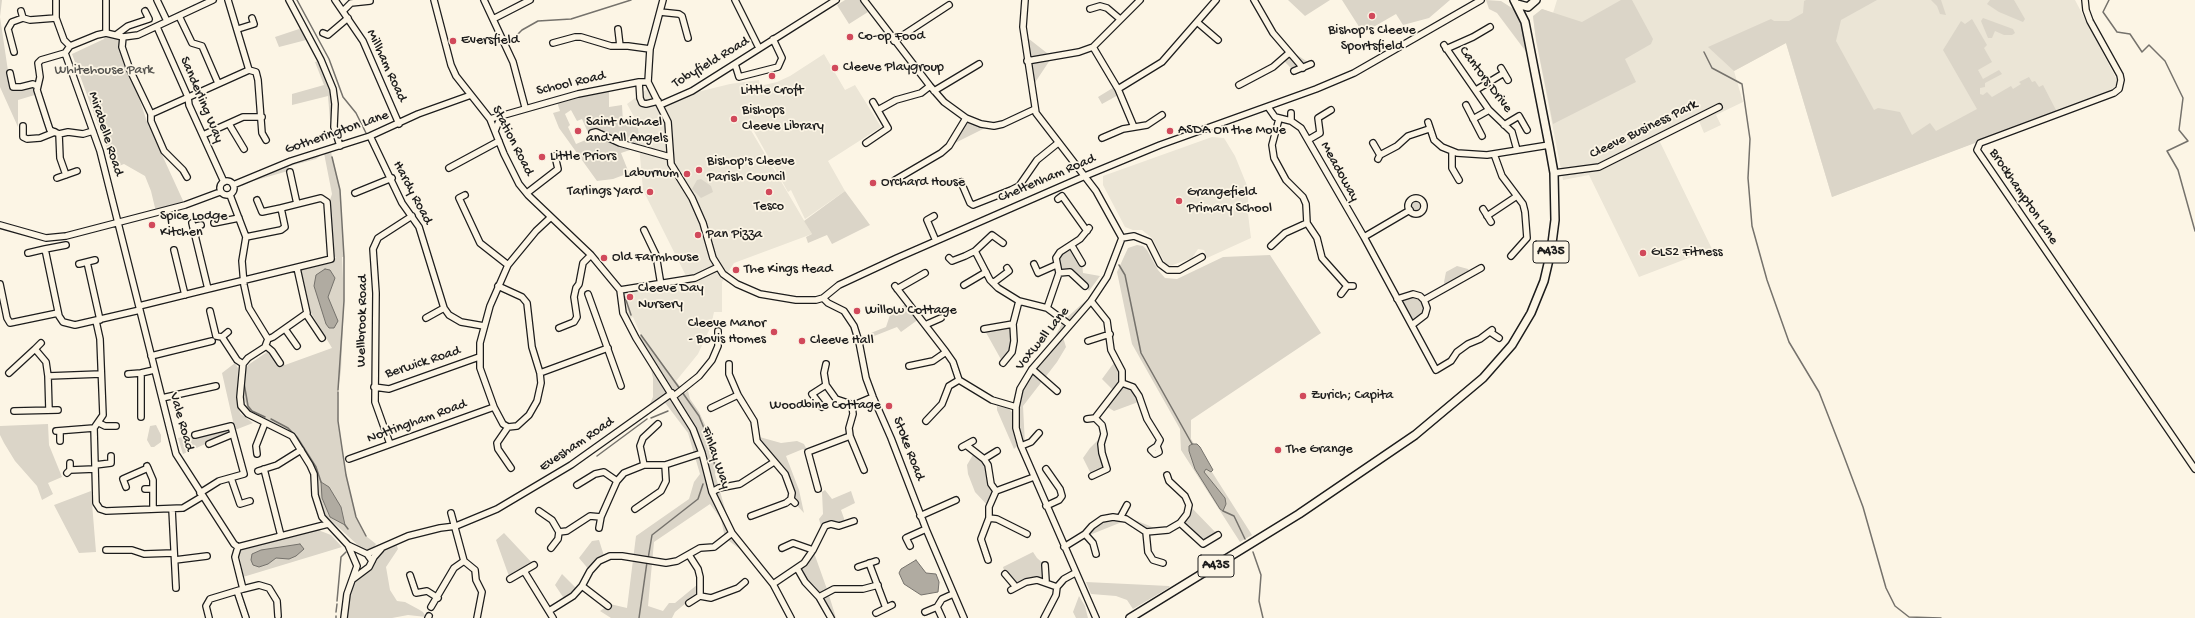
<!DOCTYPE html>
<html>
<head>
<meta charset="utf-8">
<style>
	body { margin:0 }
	canvas { display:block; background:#fcf5e5 }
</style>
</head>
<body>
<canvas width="2195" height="618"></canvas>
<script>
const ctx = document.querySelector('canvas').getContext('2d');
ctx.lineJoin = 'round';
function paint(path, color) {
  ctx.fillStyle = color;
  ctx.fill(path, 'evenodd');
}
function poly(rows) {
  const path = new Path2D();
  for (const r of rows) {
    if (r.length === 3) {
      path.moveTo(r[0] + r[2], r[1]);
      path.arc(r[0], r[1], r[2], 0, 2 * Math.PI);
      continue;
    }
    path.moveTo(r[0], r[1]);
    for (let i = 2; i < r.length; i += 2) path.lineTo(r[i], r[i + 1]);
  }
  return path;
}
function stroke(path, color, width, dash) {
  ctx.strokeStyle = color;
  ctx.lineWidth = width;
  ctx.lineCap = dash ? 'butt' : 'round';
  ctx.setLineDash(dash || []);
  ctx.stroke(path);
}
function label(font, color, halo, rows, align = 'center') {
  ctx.font = font + ' "Gochi Hand",sans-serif';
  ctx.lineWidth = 3.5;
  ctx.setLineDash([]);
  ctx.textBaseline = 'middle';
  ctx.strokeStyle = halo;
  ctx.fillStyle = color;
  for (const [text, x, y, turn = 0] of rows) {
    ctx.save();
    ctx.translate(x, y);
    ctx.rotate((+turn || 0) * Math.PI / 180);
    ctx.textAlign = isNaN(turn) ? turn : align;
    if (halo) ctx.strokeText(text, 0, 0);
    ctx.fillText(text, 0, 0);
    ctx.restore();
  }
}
const built = poly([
	[1557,0,2075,0,2118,82,2111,91,1832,197,1786,43,1734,71,1743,102,1716,115,1721,125,1704,133,1699,121,1659,140,1712,249,1639,277,1589,175,1563,180,1536,40,1533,17,1542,9,1553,13],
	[824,54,845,90,855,85,881,127,828,161,845,191,805,219,791,190,788,192,751,126,749,127,812,234,734,263,722,282,722,312,714,312,711,326,698,354,676,381,641,335,633,317,629,319,620,290,688,280,643,190,637,122,627,104,651,86,660,105,689,94,730,84,759,80,760,86,777,82,790,76],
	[1212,137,1224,138,1235,156,1248,188,1248,214,1251,238,1207,258,1204,250,1198,249,1192,258,1170,266,1165,263,1152,238,1142,230,1133,230,1125,227,1103,185,1103,176]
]);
const green = poly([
	[0,0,2,0,0,17,8,71,13,87,33,84,38,94,18,100,18,127,0,87],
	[845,0,860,0,868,12,849,24,837,5],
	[1288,0,1330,0,1305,16],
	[1342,0,1450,0,1429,18,1403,25,1396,14,1363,33],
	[1486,0,1501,1,1515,10,1521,23,1527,53,1497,13,1489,9],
	[1621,0,1632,0,1653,39,1651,44,1625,59,1636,82,1553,124,1536,40,1533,16,1542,9,1582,22],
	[1806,0,1877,0,1841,20,1836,41,1874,110,1878,108,1900,112,1912,135,1930,123,1936,131,1977,109,1943,50,1961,21,1965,24,1972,19,1987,45,1984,48,1992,62,1978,70,1983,79,1999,70,2002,74,1985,83,1985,87,1980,88,1980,94,1983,95,1987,92,1992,97,2011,86,2013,89,2021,84,2019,82,2029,77,2032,82,2035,81,2039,87,2043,85,2057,112,1832,197,1786,43,1734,71,1708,47,1771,19,1774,21,1789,21,1803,13,1804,1],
	[1931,0,1941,0,1946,15,1940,14,1937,6],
	[1990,0,2014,0,2025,19,2023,22,1999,12,1987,4],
	[1983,18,2013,29,2015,33,2012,35,2004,35,1995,31,1992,38,1988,38,1981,21],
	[305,27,310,39,279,47,275,37],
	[106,33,123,37,122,43,130,70,147,122,185,205,156,212,151,191,145,176,124,164,114,168,72,54,104,39],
	[1024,35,1052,57,1032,87],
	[1283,46,1311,64,1294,71,1283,60,1289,53],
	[321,60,333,89,334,119,330,120,328,96,292,105,292,94,324,85,315,62],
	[1116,86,1120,94,1102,104,1098,97],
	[609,91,609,107,622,105,623,122,637,122,640,143,634,145,633,149,621,153,629,173,613,179,597,181,559,128,553,113,560,111,557,102],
	[571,110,577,121,582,119,589,135,587,137,588,139,576,144,568,127,570,125,565,114],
	[966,118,989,126,949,146],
	[330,148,340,190,344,257,342,257,344,301,341,371,337,397,338,421,346,475,356,517,366,536,376,544,373,549,367,550,361,548,325,515,318,493,317,475,299,441,287,429,249,412,244,399,245,372,248,365,273,348,285,365,332,348,311,313,301,270,332,263,336,257,332,256,328,206,332,194,324,153,316,159,290,166,289,164,288,171,253,181,242,186,240,183,291,161],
	[701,179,711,186,713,192,701,198,692,189,697,180],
	[845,191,870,225,832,244,827,235,808,243,806,237,812,234,804,221],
	[1416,206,8],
	[1137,245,1143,246,1147,250,1158,270,1165,278,1177,279,1223,257,1270,255,1321,333,1191,420,1191,439,1252,535,1240,542,1181,450,1180,429,1132,344,1117,272,1128,248],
	[1072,246,1082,263,1083,273,1100,276,1089,291,1075,274,1059,273,1056,258],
	[1457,266,1468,269,1471,274,1446,288,1444,282,1446,272],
	[1099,289,1062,334,1066,347,1057,362,1023,406,1025,445,1021,446,1016,428,1020,389,1047,351,1064,320],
	[1420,296,1426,311,1412,325,1397,299],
	[907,303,919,319,901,332,897,327,859,342,858,338,886,327,890,315],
	[1013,324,1012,352,1003,363,984,329],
	[641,335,685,393,688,391,690,399,699,412,707,429,717,461,715,474,732,533,748,555,725,538,721,519,710,504,654,542,648,606,663,611,669,603,675,603,698,584,696,595,675,612,672,618,611,618,600,611,610,604,627,608,636,536,689,499,694,482,700,474,688,433,663,400,646,413,653,397,653,378,649,361,636,338],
	[1116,360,1122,371,1122,383,1133,387,1141,401,1114,411,1104,405,1115,392,1102,379],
	[235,363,238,368,237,406,241,414,253,423,235,430,222,373],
	[997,406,1009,409,1012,412,1013,431,1017,446,1014,449,997,410],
	[48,424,49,445,62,477,48,483,53,494,42,500,37,486,15,461,4,443,0,435,0,426],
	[156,425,161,435,161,442,154,447,151,447,147,440,150,426],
	[231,426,232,432,183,454,178,438],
	[1104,434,1101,444,1107,469,1092,476,1083,458,1090,448],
	[756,436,781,443,797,441,804,444,808,452,803,449,786,456,799,490,804,513,791,499,785,474],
	[974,453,984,459,996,491,989,507,975,492,968,474,967,465],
	[825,490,832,499,851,491,855,503,841,510,846,524,831,524,822,530,819,519,823,514,822,492],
	[91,491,96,552,79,553,54,505],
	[1189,505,1218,535,1203,544,1180,523],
	[1113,517,1135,520,1162,531,1146,532,1127,520,1087,536,1092,526],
	[318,530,331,535,342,547,243,577,240,558,237,557,239,548],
	[504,533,534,565,510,579,496,540],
	[599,540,605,559,590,571,579,558,592,541],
	[396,543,398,549,386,567,390,590,397,601,405,602,418,609,423,612,426,617,408,615,392,618,347,618,350,597,354,583,382,552],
	[813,550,828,592,836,618,831,618,797,568],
	[1033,552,1037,558,1045,565,1046,581,1037,580,1016,587,1005,574,1003,567],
	[562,574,578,590,565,600,555,585],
	[1086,582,1169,586,1170,587,1133,609,1127,600,1116,596,1091,594],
	[1079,596,1085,606,1088,618,1076,618,1073,612]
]);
const water = poly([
	[325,269,330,270,335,278,328,297,338,321,334,328,329,328,326,324,314,286,316,275,325,269],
	[1192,444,1197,444,1200,447,1213,470,1211,472,1206,469,1204,472,1225,498,1226,504,1223,511,1220,509,1195,469,1189,451,1189,446,1192,444],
	[321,482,329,487,341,507,345,525,330,517,322,498,321,482],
	[300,544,304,549,296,556,289,559,276,558,268,564,259,567,253,565,251,560,252,554,261,550,300,544],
	[916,560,926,573,936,574,939,582,938,592,921,595,904,584,899,573,901,569,916,560]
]);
const stream = poly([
	[297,0,329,59,343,97,356,113,366,133],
	[2109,0,2103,12,2117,32,2130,34,2142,52,2149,45,2165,61,2183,98,2179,130,2188,141,2167,151,2178,170,2195,231],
	[510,42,522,30,538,21,571,19,631,0],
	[1704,52,1712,68,1742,84,1750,139,1748,178,1752,226,1767,280,1789,342,1819,392,1842,451,1863,507,1886,588,1895,606,1909,617,1941,618],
	[332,157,340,190,344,257,344,301,338,390],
	[1119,265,1125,275,1141,353,1192,444],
	[625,297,631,315],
	[641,335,680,389],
	[244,383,248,406,252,411,265,417],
	[338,392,338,421,346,475,356,517,366,536],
	[682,392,699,416,708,438,715,466],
	[651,418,668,411],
	[271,419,288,428,297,437,316,467,321,482],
	[597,456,647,419],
	[1223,511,1234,516,1245,539],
	[345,525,348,529],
	[1253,552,1261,575,1259,601,1263,618],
	[648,559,652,535,698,499,703,484],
	[337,601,341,557,346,552],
	[336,612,337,604],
	[336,618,336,616],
	[639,618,647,562]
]);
const minor = poly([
	[56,0,56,18,64,40,70,46],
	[157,0,167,21],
	[228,0,249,70],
	[289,0,321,60,333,89,335,104,334,127,340,146],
	[335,0,363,41,399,124],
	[434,0,451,65,456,76,490,119,504,154,519,184,528,195,591,255,620,290],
	[484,0,513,62,525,107],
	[735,0,759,48],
	[864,0,930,86,944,102,966,118,981,124,994,126,1003,124,1035,109],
	[1025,0,1023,27,1036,113,1096,191,1122,238,1107,277,1091,301,1032,369,1020,389,1016,407,1016,428,1021,446,1096,618],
	[1254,0,1273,33,1303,68],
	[2085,0,2086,10,2090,21,2120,75,2121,80,2119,89,2114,93,1980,143,1977,150,2195,469],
	[1090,9,1100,6,1107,8,1120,19],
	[21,11,23,18],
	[343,11,351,3,370,1],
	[660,12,679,14,682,16,688,38],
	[179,16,192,43,202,46,218,83],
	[493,19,530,0],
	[1197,22,1218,40],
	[157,27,188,97,189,105,224,182],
	[238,29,254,24,252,18],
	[618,29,620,46],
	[106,33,106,0],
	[323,33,328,35,348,18],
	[116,35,128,26,149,19,145,11],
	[123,37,122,47,130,70,151,114,151,121,164,151,183,170,187,177],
	[894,41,949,5],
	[553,43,575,37,581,37,611,46,628,46,650,49],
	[1444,45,1489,110,1512,132,1517,150],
	[1093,47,1118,89,1162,62,1216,0],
	[1446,49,1473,37,1490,27],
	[14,52,8,29,12,22,23,18,30,20,56,18],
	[65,53,100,151,176,454,234,544,238,547],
	[65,53,70,46,97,35,106,33,123,37,138,35,213,0],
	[65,53,41,60,38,63,40,77,37,90,47,121,50,130,59,134,68,132,83,134,93,131],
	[1027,61,1079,52,1093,47,1140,0],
	[735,64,739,77,778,67,782,58,773,39],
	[1501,68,1508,80],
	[249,70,256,72,258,80,262,133,266,140],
	[1294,71,1311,64],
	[10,73,13,87,21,87,33,84,37,86],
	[639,82,640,98,642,103,646,104,658,101],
	[648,82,668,122,671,164,692,198,703,223,713,258,723,274,737,284,760,294,796,300,816,300,823,298,839,285,897,258,1085,176,1160,145,1316,89,1354,73,1481,0],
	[648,82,650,49,663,0],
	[1239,85,1273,67,1289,53],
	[1118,89,1134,127],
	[1476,90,1504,73],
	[934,91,979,64],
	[660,105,692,91,836,0],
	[1466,105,1482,136],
	[1268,107,1275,117,1291,121,1301,128,1364,237,1436,370,1451,361,1457,352,1468,344,1480,339,1492,330],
	[878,110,896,100,921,93,930,86],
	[151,114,249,70],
	[490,119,578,94,639,82,648,82],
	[1279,119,1272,145,1274,158,1286,180,1303,197,1306,204,1307,223,1317,238,1322,258,1347,286],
	[1473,119,1489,110],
	[1291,121,1291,113],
	[1428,122,1434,140,1442,147,1457,153,1487,155,1549,145],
	[229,124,244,149],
	[1504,125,1519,116,1527,130],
	[23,126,23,137,27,139,40,138,55,132],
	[495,131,501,116],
	[592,133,596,132,620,143,670,157],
	[59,134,60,158,66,175],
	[203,135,243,117,262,117],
	[370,136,402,203,419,227,444,308,449,315,461,322,484,326],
	[1102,138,1123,129,1147,125,1162,115],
	[1308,140,1320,133,1318,118,1331,110],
	[866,143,888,128,873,102],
	[1373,143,1380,155],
	[1452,152,1452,168,1459,180],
	[1494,154,1502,176,1523,204,1525,212,1527,238,1511,256],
	[1378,159,1380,155,1397,146,1408,136,1429,129],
	[449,168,499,141],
	[290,172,297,204],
	[1554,173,1599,167,1719,107],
	[57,178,77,171],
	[895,180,941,153,949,146,966,118],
	[227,188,7],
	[961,182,970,203,973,205,1011,190,1019,186,1037,160,1058,143],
	[233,185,291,161,370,136,418,114,471,95],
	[355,193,392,178],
	[527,193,558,169,555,156],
	[230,195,246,237,242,261,244,285,249,308,268,339,265,347,248,358,243,364,240,397,241,406,248,414,292,436,310,465,314,474,315,495,322,517,348,545,367,554,372,561],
	[465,195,459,198,480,243,508,265],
	[1416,206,8],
	[1058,199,1062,196,1087,231],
	[257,200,262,212,281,208],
	[1483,209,1491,222],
	[934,216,927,220,936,241],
	[1487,216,1517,196],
	[192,223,208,289,331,259,327,202,321,198,281,208,285,227,281,230,246,237],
	[214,223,239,218],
	[0,225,46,238,66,236,185,205,220,192],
	[193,227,201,225],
	[644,230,656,255,661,285],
	[1364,237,1410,210],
	[1122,238,1134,236,1149,242,1160,264,1168,270,1179,270,1202,257],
	[66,245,45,249,59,316,63,322,75,325,140,310],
	[1072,246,1082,263],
	[1271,246,1285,233,1307,223],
	[174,250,185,295],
	[975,251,990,280,998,288,1019,301,1047,308,1070,325],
	[28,253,45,249],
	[949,258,952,261,965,256,975,251,992,235,1003,243],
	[87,262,100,320],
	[79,264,95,260],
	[1034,264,1038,273,1056,265],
	[1059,273,1070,272,1085,286],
	[993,283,1009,271,1007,268],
	[0,284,7,318,10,323,58,313],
	[964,285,986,272],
	[498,286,522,297,527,303,532,347,540,373,541,383,537,401,529,415,517,426,508,427],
	[895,286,946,352,953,362,959,380,992,400,1016,407],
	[897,289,925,273],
	[620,290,623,313,636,338,693,429,702,453,712,492,732,533,773,584,791,618],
	[620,290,695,278,718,267],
	[588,294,621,386],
	[1341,294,1347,286,1353,286],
	[823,298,828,303,844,311,854,326,859,342,866,378,873,397,891,438,926,529,964,618],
	[1397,299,1413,294,1420,296,1424,300,1427,308,1425,315,1412,325],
	[1424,300,1481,268],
	[1091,301,1107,321,1111,350,1122,371,1122,383,1095,418],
	[139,306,208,289],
	[1047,308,1059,273,1056,258,1060,252,1080,239,1089,228],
	[210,311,216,336,222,337,237,360,243,364],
	[306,314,322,338],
	[426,318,444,308],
	[925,325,941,318],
	[559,328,574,322,577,317,574,297,576,288,579,284,583,263,591,255],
	[285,329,297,346],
	[984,329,1013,324],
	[1490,332,1499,338],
	[222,337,228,332],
	[268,339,273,337,307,313,297,268],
	[1088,341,1110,334],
	[266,346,272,351,280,363],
	[35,349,41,343],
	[151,356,212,341],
	[1003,363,1012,352,1014,341,1013,324,1019,301],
	[729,364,729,374,738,395,754,421,757,441,785,474,792,493,791,499,795,503],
	[826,364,824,373,826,385,836,399,854,405,873,397],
	[909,366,933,361,946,352],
	[1032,369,1057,391],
	[9,373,35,349,46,362,48,376],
	[540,373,608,348],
	[128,374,141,373],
	[1122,383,1133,387,1139,396,1147,419,1160,440,1157,446,1151,450,1155,454,1159,452,1157,446],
	[374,387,389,389,479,357],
	[674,396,699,376,712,360,718,346,718,331],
	[162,398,216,386],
	[822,407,812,394,826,385],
	[711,408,738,395],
	[49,410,48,376,101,374],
	[14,411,58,410],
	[141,417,141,373,154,370],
	[1087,419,1095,418,1102,425,1104,434,1101,444,1102,453,1107,469,1092,476],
	[926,421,942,404,949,386,959,380],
	[99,423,105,426,116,426],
	[508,427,503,424,494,407,480,368,480,343,490,306,508,265,536,231,551,217],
	[508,427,497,443,498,449,511,468],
	[94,428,96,503,100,509,106,511,183,508,203,496],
	[56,431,94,428,103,415,100,339,96,321],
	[60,431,60,441],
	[195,435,231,426,244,474,219,481,200,493],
	[850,436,864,470],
	[209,444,233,434],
	[390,444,375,402,376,293,373,249,378,238,412,216],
	[966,445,984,459,988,465,991,484,996,491],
	[1021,446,1031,442,1039,433],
	[962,447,973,441],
	[257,454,256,446,265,423],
	[349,459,494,407],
	[984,459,997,451],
	[70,463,70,470],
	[95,465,111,463,111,456],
	[644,465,640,446,643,438,658,424],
	[147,466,153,480,153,509],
	[264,469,281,536],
	[258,471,277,465,301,450],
	[67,473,70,470,95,469],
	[231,478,240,504,250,501],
	[577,485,595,474,604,472,617,481],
	[126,487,123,479,148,468],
	[145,489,153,489],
	[818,489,808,452,850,436,849,428,853,414,852,405],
	[712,492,719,488,740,484,774,462],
	[1046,506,1059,500,1062,496,1060,489,1046,469],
	[172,509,176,588],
	[635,509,661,491,666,481,665,465],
	[539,511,552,520,559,532,558,539,551,548],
	[451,513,464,561,475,570,476,580,482,592,477,618],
	[751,516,786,503,791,499],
	[920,516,956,500],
	[989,518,997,519,1027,534],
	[1120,518,1127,505],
	[1180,523,1203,544,1218,535],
	[599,528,601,517,617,481,624,473,644,465,665,465,702,453],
	[559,532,567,531,590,516,601,517],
	[1146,532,1148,552,1153,560,1163,563],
	[1085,534,1093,543,1096,554],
	[910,546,906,538,926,529],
	[238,547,328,524],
	[1064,547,1085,534,1092,526,1102,519,1113,517,1126,519,1146,532,1168,530,1180,523,1187,514,1189,505,1185,496,1169,481,1167,475],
	[782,548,793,543,813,550],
	[106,550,132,550,144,554,174,553],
	[367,554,408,536,440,528,456,526,497,509,571,465,672,393],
	[689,555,698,569,700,577,700,596,711,598,738,588,745,582],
	[175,560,207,556],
	[988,560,981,539,989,518,989,507,996,491,1034,477],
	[869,563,886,608],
	[1045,565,1046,581],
	[858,567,876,561],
	[797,568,805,582,819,597,831,618],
	[524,571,553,618],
	[1005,574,1016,587],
	[410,575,416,593,427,591,438,598],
	[353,579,369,567,374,557,381,549],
	[510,579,534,565],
	[773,584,804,563,813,550,825,526,831,524,839,526,854,521],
	[582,586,608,606],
	[243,589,259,585,269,588,277,601,278,616],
	[1011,590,1026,582,1037,580,1057,587],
	[237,591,246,618],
	[819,597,834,589,863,589,878,585],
	[689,603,700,596],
	[431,607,454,568,464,561],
	[937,607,942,618],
	[549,611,573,596,582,586,590,571,599,561,610,556,622,556,666,563,677,561,700,548,714,547,732,533],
	[925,612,937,607,942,599,953,594],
	[876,613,892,605],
	[209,618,206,606,210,599,243,589,235,557,238,547],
	[344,618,347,594,357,566,348,545],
	[428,618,429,616],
	[1044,618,1056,595,1057,587,1064,579,1075,573]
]);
const major = poly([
	[1517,4,1528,7,1536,0],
	[1130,618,1299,514,1415,435,1483,378,1512,345,1531,313,1544,281,1551,251,1555,220,1554,173,1549,145,1525,22,1514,0]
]);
const markers = [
	[1372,16,4,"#d1495b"],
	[850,37,4,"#d1495b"],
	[453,41,4,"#d1495b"],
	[835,68,4,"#d1495b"],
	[772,76,4,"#d1495b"],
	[734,119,4,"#d1495b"],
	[578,131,4,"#d1495b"],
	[1170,131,4,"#d1495b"],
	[542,157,4,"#d1495b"],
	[699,170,4,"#d1495b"],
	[687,174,4,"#d1495b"],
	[873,183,4,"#d1495b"],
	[650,192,4,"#d1495b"],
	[769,192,4,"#d1495b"],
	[1179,201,4,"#d1495b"],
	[152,225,4,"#d1495b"],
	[698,235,4,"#d1495b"],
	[1643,253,4,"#d1495b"],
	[604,258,4,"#d1495b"],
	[736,270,4,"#d1495b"],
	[630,297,4,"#d1495b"],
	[857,311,4,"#d1495b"],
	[774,332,4,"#d1495b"],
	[802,341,4,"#d1495b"],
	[1303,396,4,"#d1495b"],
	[889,406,4,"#d1495b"],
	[1278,450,4,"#d1495b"]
];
const shields = [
	[1551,252,36],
	[1216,566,36]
];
const shieldNames = [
	["A435",1551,252],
	["A435",1216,566]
];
const poiNames = [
	["Bishop's Cleeve",1372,31,"center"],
	["Sportsfield",1372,47,"center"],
	["Co-op Food",858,37],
	["Eversfield",461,41],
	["Cleeve Playgroup",843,68],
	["Little Croft",772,91,"center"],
	["Bishops",742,111],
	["Cleeve Library",742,127],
	["Saint Michael",586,123],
	["and All Angels",586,139],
	["ASDA On the Move",1178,131],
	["Little Priors",550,157],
	["Bishop's Cleeve",707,162],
	["Parish Council",707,178],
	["Laburnum",679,174,"right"],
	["Orchard House",881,183],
	["Tarlings Yard",642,192,"right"],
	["Grangefield",1187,193],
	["Primary School",1187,209],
	["Tesco",769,207,"center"],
	["Spice Lodge",160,217],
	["Kitchen",160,233],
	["Pan Pizza",706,235],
	["GL52 Fitness",1651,253],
	["Old Farmhouse",612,258],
	["The Kings Head",744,270],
	["Cleeve Day",638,289],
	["Nursery",638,305],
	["Willow Cottage",865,311],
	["Cleeve Manor",766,324,"right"],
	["- Bovis Homes",766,340,"right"],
	["Cleeve Hall",810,341],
	["Zurich; Capita",1311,396],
	["Woodbine Cottage",881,406,"right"],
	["The Grange",1286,450]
];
const streetNames = [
	["Tobyfield Road",711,63,-31],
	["Millham Road",386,66,65],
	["Cantors Drive",1485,80,53],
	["School Road",571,84,-13],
	["Sanderling Way",201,100,67],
	["Cleeve Business Park",1644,130,-26],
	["Gotherington Lane",337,133,-19],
	["Mirabelle Road",105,134,72],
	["Station Road",512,141,63],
	["Meadoway",1339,172,61],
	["Cheltenham Road",1047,179,-23],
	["Hardy Road",412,193,62],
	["Brockhampton Lane",2023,197,56],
	["Wellbrook Road",363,321,-89],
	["Voxwell Lane",1043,339,-51],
	["Berwick Road",423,363,-18],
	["Vale Road",181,422,74],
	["Nottingham Road",417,422,-20],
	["Evesham Road",577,445,-34],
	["Stoke Road",908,449,69],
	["Finlay Way",715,458,71]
];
const parkNames = [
	["Whitehouse Park",104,71]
];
paint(built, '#ebe5d6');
paint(green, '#dbd5c8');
paint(water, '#b0aba1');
stroke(water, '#75726c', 1);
stroke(stream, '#75726c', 1.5);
stroke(minor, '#1c1c1c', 8);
stroke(major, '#1c1c1c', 10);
stroke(minor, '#fcf5e5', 5.5);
stroke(major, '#fcf5e5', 7);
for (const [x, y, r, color] of markers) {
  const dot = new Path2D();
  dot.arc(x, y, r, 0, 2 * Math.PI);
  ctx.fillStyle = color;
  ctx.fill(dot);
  stroke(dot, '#fcf5e5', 1.5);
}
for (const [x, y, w] of shields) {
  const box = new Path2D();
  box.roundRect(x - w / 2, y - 11, w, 22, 3);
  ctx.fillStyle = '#fcf5e5';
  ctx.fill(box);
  stroke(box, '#1c1c1c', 1);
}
label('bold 13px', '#1c1c1c', null, shieldNames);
label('14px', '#1c1c1c', '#fcf5e5', poiNames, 'left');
label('14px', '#1c1c1c', '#fcf5e5', streetNames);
label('14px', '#555450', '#fcf5e5', parkNames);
</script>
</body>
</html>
